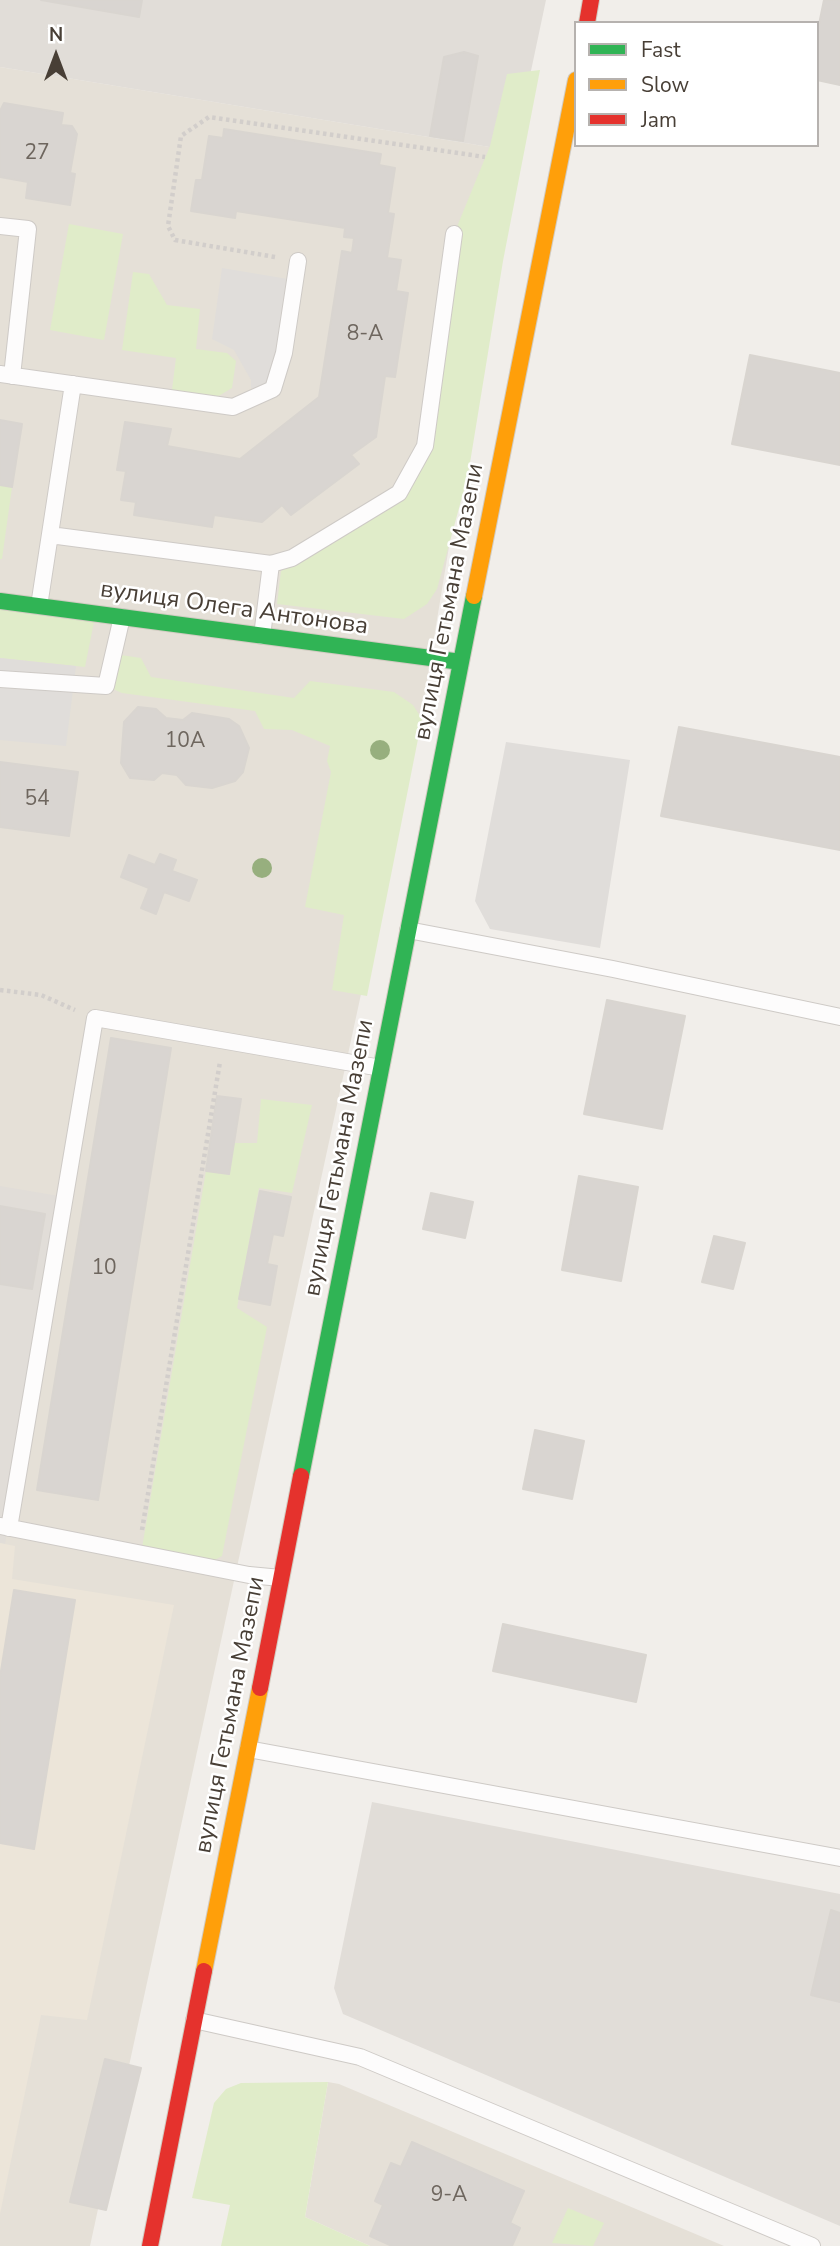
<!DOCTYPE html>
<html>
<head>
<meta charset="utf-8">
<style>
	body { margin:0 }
	#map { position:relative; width:840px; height:2246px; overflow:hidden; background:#f1eeea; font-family:"Nunito Sans",sans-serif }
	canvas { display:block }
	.legend { position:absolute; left:574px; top:21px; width:245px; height:126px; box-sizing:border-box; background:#fff; border:2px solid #b6b2af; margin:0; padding:9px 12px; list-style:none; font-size:21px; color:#483f36 }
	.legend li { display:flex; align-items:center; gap:14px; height:35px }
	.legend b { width:35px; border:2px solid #b6b2af }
	.north { position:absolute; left:21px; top:21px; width:70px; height:70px; -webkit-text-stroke:5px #fff; paint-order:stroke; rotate:0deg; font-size:19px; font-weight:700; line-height:28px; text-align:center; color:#483f36 }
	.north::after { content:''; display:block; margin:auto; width:24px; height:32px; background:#483f36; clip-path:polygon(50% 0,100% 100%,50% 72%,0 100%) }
</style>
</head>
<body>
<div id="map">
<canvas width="840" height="2246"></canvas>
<ul class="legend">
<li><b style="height:9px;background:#30b455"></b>Fast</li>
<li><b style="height:9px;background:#ff9f0a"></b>Slow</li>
<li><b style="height:9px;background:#e5322d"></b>Jam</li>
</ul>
<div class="north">N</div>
</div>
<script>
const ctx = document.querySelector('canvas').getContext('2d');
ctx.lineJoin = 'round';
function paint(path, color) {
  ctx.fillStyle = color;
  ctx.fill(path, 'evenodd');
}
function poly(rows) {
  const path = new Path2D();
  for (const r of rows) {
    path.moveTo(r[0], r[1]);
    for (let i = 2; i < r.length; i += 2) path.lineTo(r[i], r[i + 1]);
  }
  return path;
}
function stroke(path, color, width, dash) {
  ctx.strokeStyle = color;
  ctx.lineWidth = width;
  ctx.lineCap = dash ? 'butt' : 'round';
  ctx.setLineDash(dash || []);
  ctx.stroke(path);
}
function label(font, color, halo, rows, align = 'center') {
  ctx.font = font + ' "Nunito Sans",sans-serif';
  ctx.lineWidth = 5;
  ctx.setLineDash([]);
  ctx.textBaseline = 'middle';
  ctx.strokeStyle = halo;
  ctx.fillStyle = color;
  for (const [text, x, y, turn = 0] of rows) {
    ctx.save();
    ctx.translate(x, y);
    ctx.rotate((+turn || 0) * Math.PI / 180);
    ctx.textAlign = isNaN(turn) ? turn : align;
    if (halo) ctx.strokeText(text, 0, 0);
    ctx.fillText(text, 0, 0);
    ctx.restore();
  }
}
const residential = poly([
	[0,67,514,151,421,717,90,2246,0,2246],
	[328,2082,339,2084,724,2246,370,2246,305,2217]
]);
const industrial = poly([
	[0,0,546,0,514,151,0,67],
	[0,1186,65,1197,5,1544,0,1543],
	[372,1802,840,1894,840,2226,343,2014,334,1988]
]);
const education = poly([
	[0,1543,15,1546,12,1579,174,1605,87,2020,41,2015,0,2214]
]);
const green = poly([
	[540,70,503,261,468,475,437,589,427,604,404,619,277,604,281,571,399,493,425,446,454,234,490,146,507,74],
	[69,224,123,234,104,340,50,330],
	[133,272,149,274,167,305,200,309,196,349,227,353,236,361,232,388,207,403,171,398,176,358,122,350],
	[0,485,12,487,2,559,0,559],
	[0,609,94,622,85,667,0,658],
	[114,654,141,658,151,677,294,698,310,681,394,692,413,705,422,719,367,996,332,990,344,915,305,907,331,772,327,761,330,746,292,730,264,729,255,711,122,693,106,686],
	[261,1099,312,1105,292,1193,259,1188,237,1308,267,1327,222,1556,211,1562,142,1548,206,1171,229,1174,234,1143,257,1143],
	[328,2082,305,2217,370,2246,221,2246,230,2205,192,2198,214,2103,226,2089,241,2083],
	[568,2208,604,2223,593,2246,552,2243]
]);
const parking = poly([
	[222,268,294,280,277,391,251,388,251,380,234,350,212,339],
	[0,658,76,666,66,746,0,740],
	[506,742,630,760,600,948,490,929,475,901]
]);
const building = poly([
	[41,0,142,0,139,17,41,0],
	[824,0,840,0,840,85,817,80,817,34,824,0],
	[464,52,478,56,463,141,430,136,444,57,464,52],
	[4,103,63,113,61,125,72,126,77,134,70,173,75,174,70,205,26,198,28,182,0,177,0,111,4,103],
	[224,129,381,154,379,165,395,168,388,213,394,214,387,258,401,260,396,291,408,293,395,377,385,376,376,437,351,455,359,464,291,515,282,505,262,522,214,515,212,527,134,515,136,502,121,500,126,471,117,470,125,422,171,429,167,446,240,459,319,397,342,251,352,253,354,238,344,237,345,228,320,224,236,211,235,218,191,211,196,180,202,180,209,136,223,138,224,129],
	[750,355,840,373,840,465,732,444,750,355],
	[0,420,22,424,12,487,0,485,0,420],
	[138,707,156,709,166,718,183,720,192,713,229,719,239,726,249,748,243,772,235,781,212,788,186,785,177,775,162,773,154,780,130,778,121,763,124,722,138,707],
	[679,727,840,757,840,850,661,816,679,727],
	[0,762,78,772,69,836,0,827,0,762],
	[160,854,176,860,172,871,197,880,189,901,164,892,156,914,141,908,149,888,121,877,129,855,155,865,160,854],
	[607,1000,685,1016,662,1129,584,1114,607,1000],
	[111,1038,171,1048,98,1500,37,1490,111,1038],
	[217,1096,241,1099,229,1174,206,1171,217,1096],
	[579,1176,638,1187,621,1281,562,1270,579,1176],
	[260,1191,291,1197,283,1236,273,1234,267,1264,277,1266,270,1305,239,1299,260,1191],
	[431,1193,473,1202,465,1238,423,1229,431,1193],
	[0,1206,45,1214,32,1289,0,1284,0,1206],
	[714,1236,745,1243,733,1289,702,1282,714,1236],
	[535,1430,584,1441,572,1499,523,1489,535,1430],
	[14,1590,75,1600,34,1849,0,1843,0,1677,14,1590],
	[503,1624,646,1655,636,1702,493,1671,503,1624],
	[831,1910,840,1913,840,2002,811,1995,831,1910],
	[105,2059,141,2068,106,2210,70,2202,105,2059],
	[412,2142,524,2191,510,2223,520,2228,512,2246,392,2246,370,2236,383,2205,375,2201,391,2163,401,2167,412,2142]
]);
const path = poly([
	[275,257,175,240,168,226,181,136,209,117,485,157],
	[0,990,41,995,75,1010],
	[142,1530,220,1062]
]);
const lane = poly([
	[0,226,28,229,12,376],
	[0,374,233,407,273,389,284,353,298,261],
	[50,535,271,564,292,558,399,493,425,446,454,234],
	[39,606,73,384],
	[262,636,271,564],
	[0,679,106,686,122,617],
	[408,930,613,969,840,1017],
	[1,1526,249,1575,281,1578],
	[9,1528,95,1018,381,1068],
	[248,1749,840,1858],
	[194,2020,360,2057,812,2246]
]);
const fast = poly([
	[0,601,461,662],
	[301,1476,474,596]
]);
const slow = poly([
	[474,596,576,80],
	[204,1971,260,1688]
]);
const jam = poly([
	[587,23,591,0],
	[260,1688,301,1476],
	[150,2246,204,1971]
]);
const trees = [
	[380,750],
	[262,868]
];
const numberNames = [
	["27",37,154],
	["8-А",365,335],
	["10A",185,742],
	["54",37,800],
	["10",104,1269],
	["9-А",449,2196]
];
const streetNames = [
	["вулиця Гетьмана Мазепи",450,602,-79],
	["вулиця Олега Антонова",234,609,8],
	["вулиця Гетьмана Мазепи",340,1158,-79],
	["вулиця Гетьмана Мазепи",231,1715,-79]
];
paint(residential, '#e5e0d7');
paint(industrial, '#e1ddd8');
paint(education, '#ece5d9');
paint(green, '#e0ecc9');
paint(parking, '#e0ddda');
paint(building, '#d9d5d1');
stroke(building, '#d9d5d0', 2);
stroke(lane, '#cecac6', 18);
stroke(fast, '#d1cbc1', 18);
stroke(slow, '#d1cbc1', 18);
stroke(jam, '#d1cbc1', 18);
stroke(path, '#d2cecb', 4.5, [3.5, 3.5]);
stroke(lane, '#fdfcfc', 16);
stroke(fast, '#30b455', 16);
stroke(slow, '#ff9f0a', 16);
stroke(jam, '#e5322d', 16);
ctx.fillStyle = '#97af7e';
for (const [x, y] of trees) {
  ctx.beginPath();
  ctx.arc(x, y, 10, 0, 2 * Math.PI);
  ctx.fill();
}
label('21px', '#6e665e', null, numberNames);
label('24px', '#483f36', '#fff', streetNames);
</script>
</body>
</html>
